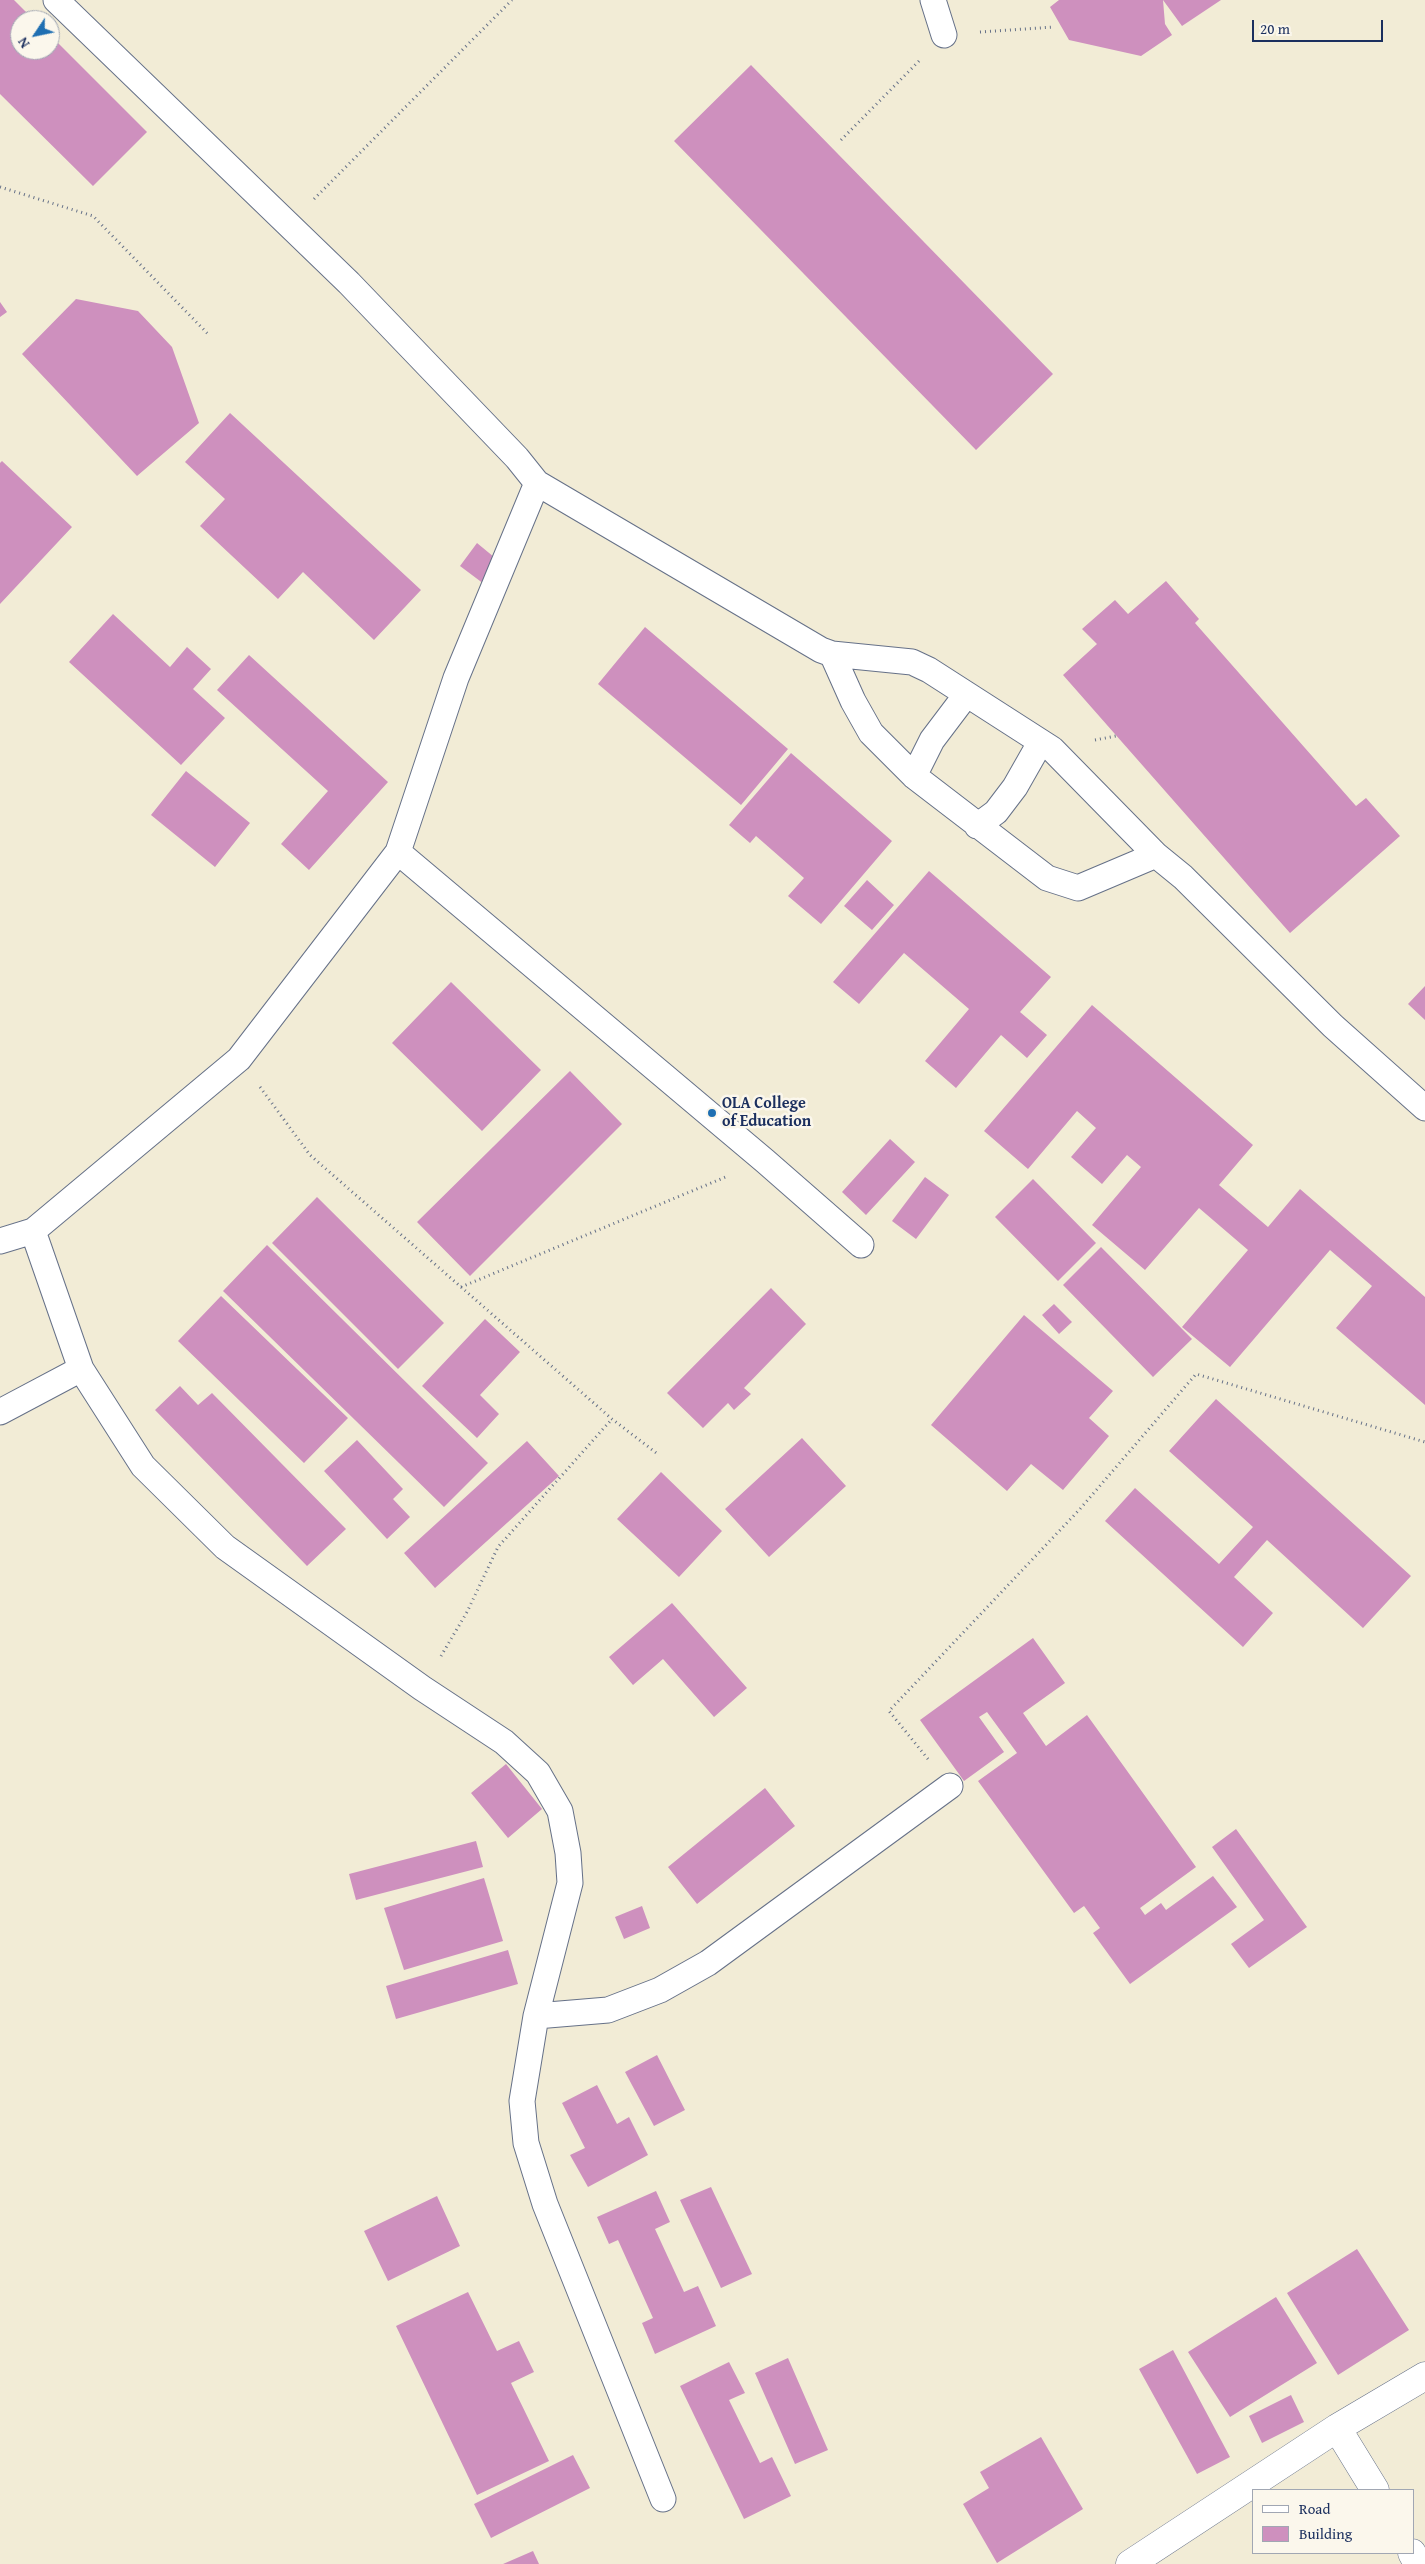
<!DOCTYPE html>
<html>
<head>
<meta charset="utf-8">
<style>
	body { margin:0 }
	#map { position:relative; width:1425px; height:2564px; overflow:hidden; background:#f2ecd6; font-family:"Gentium Book Plus",serif }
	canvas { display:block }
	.legend { position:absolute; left:1252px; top:2489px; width:162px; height:65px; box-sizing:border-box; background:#fbf7ec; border:1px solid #a1a7b3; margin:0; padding:6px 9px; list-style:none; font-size:15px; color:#1b2f5e }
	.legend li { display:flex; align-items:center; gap:10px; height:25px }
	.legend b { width:25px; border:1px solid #a1a7b3 }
	.north { position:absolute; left:10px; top:10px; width:50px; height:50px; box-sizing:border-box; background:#fbf7ec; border:1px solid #a1a7b3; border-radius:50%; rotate:236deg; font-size:14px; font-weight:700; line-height:20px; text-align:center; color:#1b2f5e }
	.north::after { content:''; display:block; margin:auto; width:18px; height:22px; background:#1f6fb2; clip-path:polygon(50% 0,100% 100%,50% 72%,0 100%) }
	.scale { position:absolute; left:1252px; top:20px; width:131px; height:22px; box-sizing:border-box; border:2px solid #1b2f5e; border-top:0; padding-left:6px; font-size:15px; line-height:18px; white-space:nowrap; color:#1b2f5e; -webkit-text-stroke:4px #fbf7ec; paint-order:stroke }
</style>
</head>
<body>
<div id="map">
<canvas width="1425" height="2564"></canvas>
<ul class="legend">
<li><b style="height:6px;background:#fff"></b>Road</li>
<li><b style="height:14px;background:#ce90be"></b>Building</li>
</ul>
<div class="north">N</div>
<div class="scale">20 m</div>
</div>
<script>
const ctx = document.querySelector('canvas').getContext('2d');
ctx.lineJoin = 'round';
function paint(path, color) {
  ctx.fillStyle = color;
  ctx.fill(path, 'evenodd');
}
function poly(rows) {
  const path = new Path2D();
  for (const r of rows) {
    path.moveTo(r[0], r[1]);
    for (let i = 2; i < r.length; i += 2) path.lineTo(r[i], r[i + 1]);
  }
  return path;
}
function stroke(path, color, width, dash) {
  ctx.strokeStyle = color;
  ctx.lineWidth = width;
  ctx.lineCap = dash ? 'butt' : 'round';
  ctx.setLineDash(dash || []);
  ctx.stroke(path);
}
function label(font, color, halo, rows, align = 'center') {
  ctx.font = font + ' "Gentium Book Plus",serif';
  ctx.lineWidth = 5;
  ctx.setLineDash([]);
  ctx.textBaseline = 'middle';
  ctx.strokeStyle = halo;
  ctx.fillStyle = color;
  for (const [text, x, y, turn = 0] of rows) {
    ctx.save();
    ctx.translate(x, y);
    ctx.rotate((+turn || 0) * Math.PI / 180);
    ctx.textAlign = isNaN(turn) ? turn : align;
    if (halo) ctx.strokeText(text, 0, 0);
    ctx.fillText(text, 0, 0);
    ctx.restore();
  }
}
const building = poly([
	[0,0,14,0,34,20,20,20,20,50,50,50,50,35,147,132,93,186,0,94],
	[1059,0,1163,0,1165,24,1172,35,1141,56,1069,40,1050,7],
	[1163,0,1221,0,1182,26],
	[751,65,1053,374,976,450,674,141],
	[76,299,138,311,172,347,199,423,137,476,22,354],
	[0,302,7,312,0,317],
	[230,413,421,590,374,640,303,572,278,599,200,526,225,499,185,462],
	[2,461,72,527,0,604,0,463],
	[477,543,500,562,484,584,460,566],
	[1166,581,1199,619,1195,623,1356,806,1366,798,1400,836,1290,933,1063,675,1097,644,1082,629,1115,600,1128,614],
	[113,614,170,667,187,647,211,669,193,689,225,718,181,765,69,662],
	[645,627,788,749,741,805,598,684],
	[249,655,388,782,309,870,281,844,328,791,217,690],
	[791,753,892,841,821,924,788,896,804,878,756,836,750,843,729,825],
	[186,771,250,823,215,867,151,815],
	[929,871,1051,977,1020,1012,1047,1035,1027,1058,1001,1035,956,1088,925,1061,969,1009,904,953,859,1004,833,982],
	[867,880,894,905,872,930,844,906],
	[451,982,541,1070,482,1131,392,1043],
	[1425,986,1425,1020,1408,1004],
	[1092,1005,1253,1145,1219,1185,1268,1227,1300,1189,1425,1297,1425,1405,1336,1328,1372,1286,1330,1250,1230,1367,1182,1327,1248,1250,1199,1208,1145,1270,1092,1225,1141,1167,1127,1155,1102,1184,1071,1157,1096,1128,1077,1111,1028,1169,984,1131],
	[570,1071,622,1124,470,1276,417,1222],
	[890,1139,915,1162,866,1215,842,1192],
	[925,1177,949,1195,916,1239,892,1221],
	[1033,1179,1096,1243,1058,1281,995,1217],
	[317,1197,444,1323,398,1369,272,1243],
	[267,1245,488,1463,444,1507,223,1291],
	[1101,1247,1192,1339,1153,1377,1063,1285],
	[771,1288,806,1324,744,1388,751,1394,734,1410,728,1403,703,1428,667,1393],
	[221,1296,348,1418,304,1463,178,1341],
	[1054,1304,1072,1322,1059,1334,1042,1315],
	[1024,1315,1113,1391,1089,1418,1109,1436,1063,1490,1031,1464,1007,1491,931,1425],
	[485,1319,520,1352,480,1395,499,1414,477,1438,422,1386],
	[180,1386,198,1405,212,1393,346,1529,307,1566,155,1410],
	[1216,1399,1411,1576,1363,1628,1267,1540,1234,1577,1273,1613,1243,1647,1105,1521,1135,1488,1219,1564,1253,1527,1169,1451],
	[802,1438,846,1486,769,1557,725,1509],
	[357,1440,403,1489,393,1499,410,1517,387,1539,324,1471],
	[527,1441,559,1476,435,1588,404,1553],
	[661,1472,722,1531,679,1577,617,1519],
	[672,1603,747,1688,714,1717,663,1659,633,1685,609,1657],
	[1033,1638,1065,1683,1023,1713,1046,1746,1087,1715,1196,1867,1140,1908,1145,1915,1161,1903,1166,1910,1213,1876,1237,1907,1130,1984,1093,1933,1100,1928,1084,1906,1074,1913,978,1781,1017,1753,987,1712,979,1717,1004,1752,964,1781,920,1720],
	[506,1764,542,1809,508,1838,471,1793],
	[765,1788,795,1826,697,1904,668,1867],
	[1236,1829,1307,1927,1249,1968,1231,1944,1264,1920,1212,1847],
	[476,1841,483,1867,356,1900,349,1874],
	[484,1878,503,1941,404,1970,384,1908],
	[642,1906,650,1928,624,1939,615,1917],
	[508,1950,518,1984,396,2019,386,1986],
	[657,2055,685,2110,654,2126,625,2072],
	[597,2085,617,2124,629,2117,648,2155,588,2187,570,2155,585,2148,562,2103],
	[711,2187,752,2274,721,2288,680,2200],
	[656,2191,670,2222,655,2229,684,2292,698,2286,716,2326,655,2354,642,2323,653,2318,618,2240,609,2244,597,2217],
	[437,2196,460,2246,388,2281,364,2231],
	[1357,2249,1409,2330,1338,2375,1287,2293],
	[468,2292,497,2351,519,2341,534,2372,511,2383,549,2461,477,2495,396,2326],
	[1276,2297,1317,2363,1230,2417,1188,2352],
	[1173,2350,1230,2457,1197,2474,1139,2369],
	[788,2358,828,2450,795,2464,755,2373],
	[729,2362,745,2393,729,2400,760,2463,772,2457,791,2496,744,2519,680,2386],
	[1291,2395,1304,2422,1262,2443,1249,2416],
	[1041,2437,1083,2509,997,2563,963,2504,989,2488,980,2472],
	[573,2455,590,2488,491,2538,474,2504],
	[533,2551,539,2564,503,2564]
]);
const path = poly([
	[980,32,1054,27],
	[841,140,920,60],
	[0,187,93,216,208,334],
	[314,199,512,0],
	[1095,740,1116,736],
	[260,1087,310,1155,612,1419,659,1455],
	[461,1287,728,1176],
	[441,1656,467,1612,498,1547,612,1419],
	[928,1759,889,1711,1080,1509,1196,1374,1425,1442]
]);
const service = poly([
	[933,0,944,35],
	[537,483,821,650,832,654,912,662,929,670,1052,749,1156,855,1183,877,1333,1026,1425,1108],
	[832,654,853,701,871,733,914,776,1047,878,1078,888,1156,855],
	[914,776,932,740,966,695],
	[977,826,996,812,1015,787,1040,743],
	[398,852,765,1161,861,1245],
	[33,1231,81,1369,143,1466,225,1547,422,1688,504,1742,538,1773,560,1811,568,1853,570,1883,536,2016,522,2101,526,2143,545,2204,663,2499],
	[0,1241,33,1231,239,1059,398,852,456,678,537,483,517,458,349,283,56,0],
	[0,1412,81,1369],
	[536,2016,608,2010,660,1990,708,1963,950,1786]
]);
const minor = poly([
	[1337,2428,1375,2490],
	[1412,2553,1418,2564],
	[1130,2564,1337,2428,1425,2376]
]);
const markers = [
	[712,1113,5,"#1f6fb2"]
];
const poiNames = [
	["OLA College",722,1104],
	["of Education",722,1122]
];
paint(building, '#ce90be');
stroke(service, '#667188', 27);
stroke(minor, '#667188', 29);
stroke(path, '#667188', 3, [1, 4]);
stroke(service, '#fff', 25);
stroke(minor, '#fff', 28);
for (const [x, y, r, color] of markers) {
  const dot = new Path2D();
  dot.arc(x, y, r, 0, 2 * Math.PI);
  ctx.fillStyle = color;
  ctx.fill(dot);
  stroke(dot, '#fbf7ec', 2);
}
label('bold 16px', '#1b2f5e', '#fbf7ec', poiNames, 'left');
</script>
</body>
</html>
